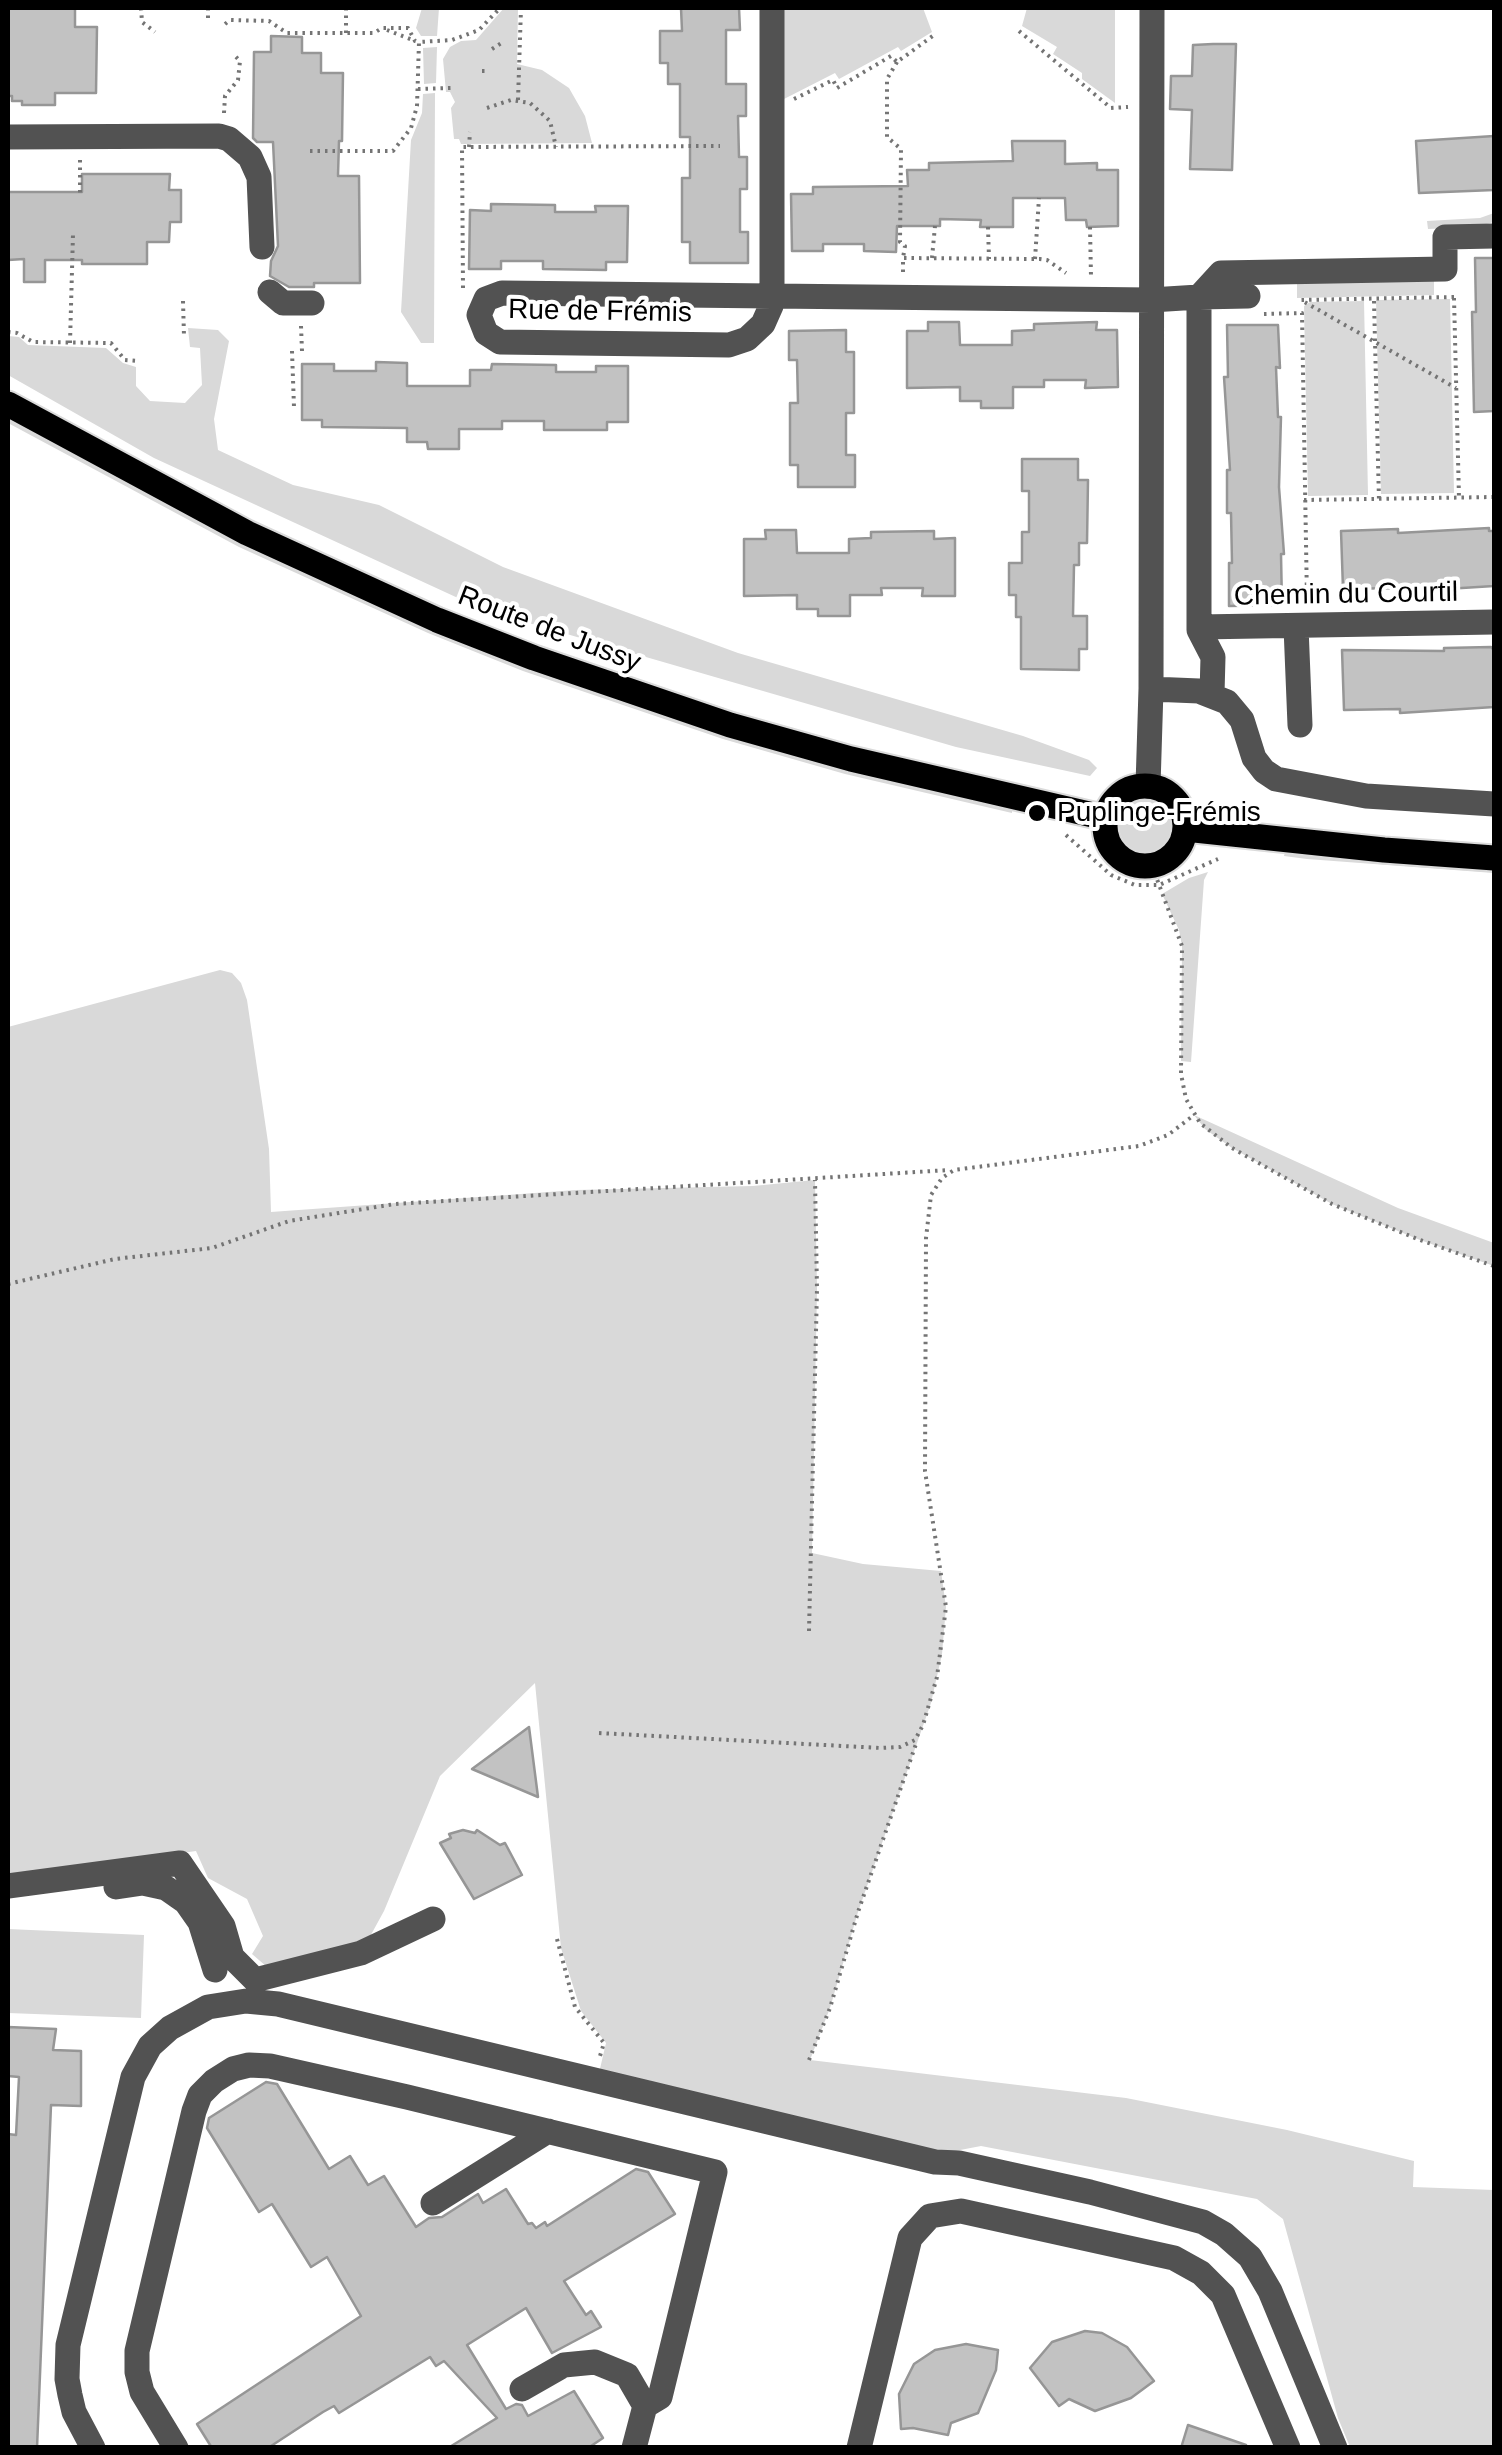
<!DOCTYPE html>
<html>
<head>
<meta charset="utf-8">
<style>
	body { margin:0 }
	#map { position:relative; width:1502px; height:2455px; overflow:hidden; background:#fff; font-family:Helvetica,sans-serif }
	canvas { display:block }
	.frame { position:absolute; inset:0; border:10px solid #000; pointer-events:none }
</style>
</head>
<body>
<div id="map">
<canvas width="1502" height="2455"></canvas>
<div class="frame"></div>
</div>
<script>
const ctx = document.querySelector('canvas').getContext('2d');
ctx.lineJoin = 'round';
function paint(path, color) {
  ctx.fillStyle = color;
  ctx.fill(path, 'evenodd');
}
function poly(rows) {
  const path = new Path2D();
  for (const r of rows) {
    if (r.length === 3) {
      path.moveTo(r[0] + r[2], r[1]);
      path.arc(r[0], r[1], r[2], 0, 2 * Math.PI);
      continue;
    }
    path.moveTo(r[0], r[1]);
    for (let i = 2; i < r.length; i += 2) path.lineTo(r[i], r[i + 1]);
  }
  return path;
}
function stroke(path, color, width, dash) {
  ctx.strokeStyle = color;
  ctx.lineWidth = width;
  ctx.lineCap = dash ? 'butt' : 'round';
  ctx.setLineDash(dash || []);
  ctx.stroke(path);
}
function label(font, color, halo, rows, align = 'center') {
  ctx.font = font + ' Helvetica,sans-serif';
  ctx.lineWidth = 8;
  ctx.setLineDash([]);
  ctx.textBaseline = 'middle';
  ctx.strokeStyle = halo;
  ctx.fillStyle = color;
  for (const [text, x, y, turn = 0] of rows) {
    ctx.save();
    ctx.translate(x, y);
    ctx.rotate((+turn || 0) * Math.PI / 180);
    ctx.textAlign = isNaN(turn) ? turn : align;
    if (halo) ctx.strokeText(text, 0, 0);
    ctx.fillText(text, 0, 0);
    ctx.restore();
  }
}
const green = poly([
	[422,8,439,8,437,36,421,36,416,28],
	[504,8,518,8,517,64,542,70,569,88,585,116,592,143,461,144,459,139,454,139,451,108,455,102,450,92,446,92,443,59,450,47,461,41,476,40],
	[783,8,923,8,932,32,901,51,898,47,839,79,835,73,784,99],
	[1027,8,1115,8,1115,103,1082,79,1082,73,1053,54,1057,47,1022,26],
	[437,47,436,83,424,84,423,48],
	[435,93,434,343,421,343,401,312,411,140,422,113,423,94],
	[1494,213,1494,222,1476,227,1428,229,1427,221,1480,218],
	[1434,281,1434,295,1297,298,1297,283],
	[1450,299,1454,493,1381,494,1376,300],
	[1364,301,1368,495,1308,496,1304,306,1310,302],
	[188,328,218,330,229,341,214,419,218,450,293,485,379,505,503,567,738,653,1023,736,1089,760,1097,768,1090,776,956,747,484,610,154,458,8,375,8,336,19,337,28,345,106,348,123,363,136,367,136,386,150,401,185,403,202,385,200,348,190,347],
	[8,419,239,544,428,630,627,705,723,736,845,771,1012,810,1012,813,845,774,723,739,523,671,428,633,239,547,8,423],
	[1146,826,27],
	[1285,852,1382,863,1494,870,1494,873,1307,859,1284,856],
	[1208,872,1204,880,1191,1062,1181,1061,1182,946,1179,930,1162,894,1189,878],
	[220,970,232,973,241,983,247,1000,269,1149,271,1212,576,1190,753,1186,815,1180,817,1289,812,1553,863,1564,941,1571,946,1607,942,1654,931,1703,858,1912,830,2008,810,2060,1126,2098,1287,2130,1414,2161,1413,2187,1494,2190,1494,2447,1350,2447,1338,2418,1283,2219,1257,2199,981,2146,934,2155,599,2073,606,2043,581,2011,561,1948,535,1683,440,1776,384,1911,367,1942,267,1967,252,1954,263,1936,247,1899,208,1878,196,1851,8,1878,8,1027],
	[1194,1115,1398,1208,1494,1243,1494,1266,1420,1240,1332,1204,1232,1148,1205,1129],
	[8,1929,144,1935,141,2018,8,2013]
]);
const building = poly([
	[8,8,75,8,75,27,97,27,96,93,55,93,55,105,22,105,22,101,12,101,12,96,8,96,8,8],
	[681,8,739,8,740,30,726,30,726,84,746,84,746,116,738,116,739,157,747,157,747,189,740,189,740,232,748,232,748,263,690,263,690,242,682,242,682,178,690,178,690,137,680,137,680,84,668,84,668,63,660,63,660,31,682,31,681,8],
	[271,36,302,37,302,53,321,53,321,73,343,73,342,141,339,141,338,176,359,176,360,283,314,283,314,287,289,287,270,276,271,261,278,246,273,142,257,142,253,138,254,52,271,52,271,36],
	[1213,44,1236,44,1232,170,1190,169,1192,110,1170,109,1171,76,1192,76,1193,45,1213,44],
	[1494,136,1494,190,1419,193,1416,141,1494,136],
	[1012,141,1065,141,1065,164,1097,163,1097,170,1118,170,1118,226,1087,227,1086,220,1066,220,1065,198,1013,198,1013,227,980,227,981,220,940,219,940,226,897,226,896,252,864,251,864,244,823,244,823,251,792,251,791,194,813,194,813,187,908,186,907,170,929,170,929,163,1013,161,1012,141],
	[82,174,170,174,169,190,181,190,181,222,170,222,169,242,147,242,147,264,82,264,82,260,45,260,45,282,24,282,24,259,8,260,8,192,82,192,82,174],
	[491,204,555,205,555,212,596,212,595,206,628,206,627,262,606,262,606,270,543,269,543,261,501,261,501,269,469,269,470,210,491,211,491,204],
	[1475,258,1494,258,1494,411,1474,412,1472,312,1476,312,1475,258],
	[928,322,959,322,960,345,1012,345,1012,331,1034,330,1034,324,1097,322,1096,330,1117,330,1118,387,1085,388,1086,380,1044,380,1044,387,1013,387,1013,408,981,408,981,401,960,401,960,387,907,388,907,331,928,331,928,322],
	[1227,325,1278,325,1280,368,1276,367,1278,417,1281,417,1279,487,1284,554,1281,554,1282,605,1229,606,1229,563,1232,563,1231,513,1227,513,1227,470,1230,470,1224,377,1228,377,1227,325],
	[846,330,846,352,854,352,854,413,846,413,846,455,855,455,855,487,798,487,798,465,790,465,790,403,798,403,797,360,789,360,789,331,846,330],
	[376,362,407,363,407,386,470,386,470,370,491,370,492,364,556,365,556,372,596,372,596,366,628,366,628,422,607,422,607,430,544,430,544,421,502,421,502,429,459,429,459,449,428,449,427,442,407,442,407,428,322,427,322,420,302,420,302,364,334,364,334,371,376,371,376,362],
	[1022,459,1078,459,1078,480,1088,480,1087,543,1079,543,1079,565,1074,565,1073,616,1087,616,1087,649,1079,649,1079,670,1021,669,1021,617,1016,617,1016,595,1009,595,1009,563,1022,563,1022,532,1029,532,1029,491,1022,491,1022,459],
	[1489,528,1489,531,1494,531,1494,586,1398,592,1398,588,1343,589,1341,531,1398,529,1398,533,1489,528],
	[765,530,796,530,797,553,849,553,849,539,871,538,871,532,934,531,934,539,955,538,955,596,922,596,923,588,881,588,882,595,850,595,850,616,818,616,818,609,797,609,797,595,744,596,744,539,766,539,765,530],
	[1491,647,1494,650,1494,707,1400,713,1400,709,1344,710,1342,650,1444,651,1444,648,1491,647],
	[529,1727,538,1797,472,1769,529,1727],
	[463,1830,475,1833,477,1830,500,1845,505,1843,522,1875,474,1899,440,1843,451,1838,449,1834,463,1830],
	[8,2027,56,2029,53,2050,81,2051,81,2106,51,2105,37,2448,8,2448,8,2134,16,2135,19,2077,8,2076,8,2027],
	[266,2082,277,2084,329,2169,350,2156,368,2185,384,2176,416,2227,429,2218,442,2217,478,2194,483,2203,506,2189,528,2224,532,2223,536,2228,545,2222,547,2226,636,2169,648,2172,675,2214,564,2281,586,2315,591,2311,601,2327,552,2353,526,2308,467,2345,506,2409,516,2404,522,2405,528,2416,574,2391,603,2438,588,2448,448,2448,497,2418,444,2361,436,2366,430,2357,339,2413,334,2406,323,2412,268,2448,212,2448,197,2424,361,2316,327,2257,311,2267,272,2204,259,2212,207,2128,209,2118,266,2082],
	[1085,2331,1102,2333,1127,2347,1154,2381,1131,2398,1095,2411,1069,2399,1059,2406,1030,2368,1052,2342,1085,2331],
	[966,2344,998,2350,996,2370,978,2413,951,2423,948,2435,913,2428,901,2429,899,2394,914,2364,935,2350,966,2344],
	[1188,2425,1246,2445,1245,2448,1181,2448,1188,2425]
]);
const path = poly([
	[141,8,142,22,155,32],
	[208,8,208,18],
	[225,24,230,20,269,21,287,33,374,33,382,28,408,28,415,41,419,42],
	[387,30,415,41],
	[1019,31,1111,108,1128,107],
	[346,33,346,8],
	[492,49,503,42],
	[897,62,887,79,887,137,901,149,900,242,905,246,903,258],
	[482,71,489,71],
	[418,89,451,88],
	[794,99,833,80,837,88,891,56,897,62,934,35],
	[518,100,521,8],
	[487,108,511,100,530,103,550,121,556,147],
	[224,113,225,96,238,80,240,61,234,55],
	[469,147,470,132],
	[310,151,393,151,411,128,417,106,419,42,452,40,479,30,500,8],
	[80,160,80,195],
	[988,227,989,259],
	[1090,227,1091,277],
	[932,258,935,226],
	[1035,259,1039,198],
	[903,272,903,258,1040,259,1047,260,1066,273],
	[463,288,462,147,720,146],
	[1454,297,1301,300,1456,388],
	[1454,298,1459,498],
	[183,301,184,336],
	[1374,301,1379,501],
	[1264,314,1302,313,1307,600],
	[301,326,302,351],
	[8,332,17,333,33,342,111,343,125,360,138,361],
	[70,343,73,234],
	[292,351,294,407],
	[1304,500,1494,497],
	[1066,835,1111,875,1135,885,1159,885,1218,859],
	[1152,866,1182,946,1181,1074,1186,1099,1200,1123,1232,1148,1332,1204,1420,1240,1494,1266],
	[8,1284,115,1259,212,1248,289,1221,395,1204,949,1170],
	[809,1631,817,1289,815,1180],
	[599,1733,881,1748,900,1747,915,1740,923,1725,937,1677,946,1607,925,1471,926,1238,931,1195,942,1178,954,1170,1139,1146,1168,1135,1194,1115],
	[557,1939,575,2007,604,2043,600,2056],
	[809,2060,830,2008,858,1912,917,1741]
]);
const minor = poly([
	[772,8,772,296,1151,300,1199,297,1199,630,1213,657,1212,694],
	[8,137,219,136,229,139,250,157,259,177,262,247],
	[270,292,283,303,312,303],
	[502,293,772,296,771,306,763,324,747,339,729,345,500,342,486,333,479,315,486,299,502,293],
	[1199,297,1221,273,1445,269,1445,237,1494,236],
	[1199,297,1248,296],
	[1199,627,1494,622],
	[1296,627,1300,725],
	[1151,689,1199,691,1227,702,1242,720,1254,758,1264,771,1276,779,1366,796,1494,804],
	[1148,786,1151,689,1152,8],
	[8,1886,180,1863,223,1926,232,1957,255,1980,361,1953,433,1919],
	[116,1887,143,1883,166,1888,186,1902,200,1922,215,1970],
	[433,2203,548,2131],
	[522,2389,564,2365,595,2362,627,2375,645,2406],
	[93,2448,74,2412,70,2395,67,2379,68,2345,133,2077,150,2046,170,2028,208,2007,246,2001,278,2004,935,2162,959,2163,1090,2192,1203,2222,1224,2234,1250,2257,1270,2291,1335,2448],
	[176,2448,142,2392,137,2372,137,2351,194,2111,200,2095,214,2081,233,2069,249,2065,270,2066,407,2097,715,2172,660,2397,645,2406,634,2448],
	[859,2448,910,2238,930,2216,961,2211,1174,2258,1201,2273,1223,2295,1288,2448]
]);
const major = poly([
	[8,404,247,533,437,620,534,658,730,725,851,759,1106,818],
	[1145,826,40],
	[1185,829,1384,850,1494,858]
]);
const markers = [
	[1037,813,10,"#000"]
];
const streetNames = [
	["Rue de Frémis",600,312,1],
	["Chemin du Courtil",1346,595,-1],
	["Route de Jussy",549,630,21]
];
const poiNames = [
	["Puplinge-Frémis",1057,813]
];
paint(green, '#d9d9d9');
paint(building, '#c2c2c2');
stroke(building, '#969696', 2.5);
stroke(major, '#dbdbdb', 29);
stroke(path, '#747474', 4, [2.5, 5]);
stroke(minor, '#525252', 25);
stroke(major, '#000', 25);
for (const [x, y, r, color] of markers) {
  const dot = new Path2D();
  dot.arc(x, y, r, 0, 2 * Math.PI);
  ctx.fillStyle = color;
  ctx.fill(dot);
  stroke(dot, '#fff', 4);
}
label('28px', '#000', '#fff', streetNames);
label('28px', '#000', '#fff', poiNames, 'left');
</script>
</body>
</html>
